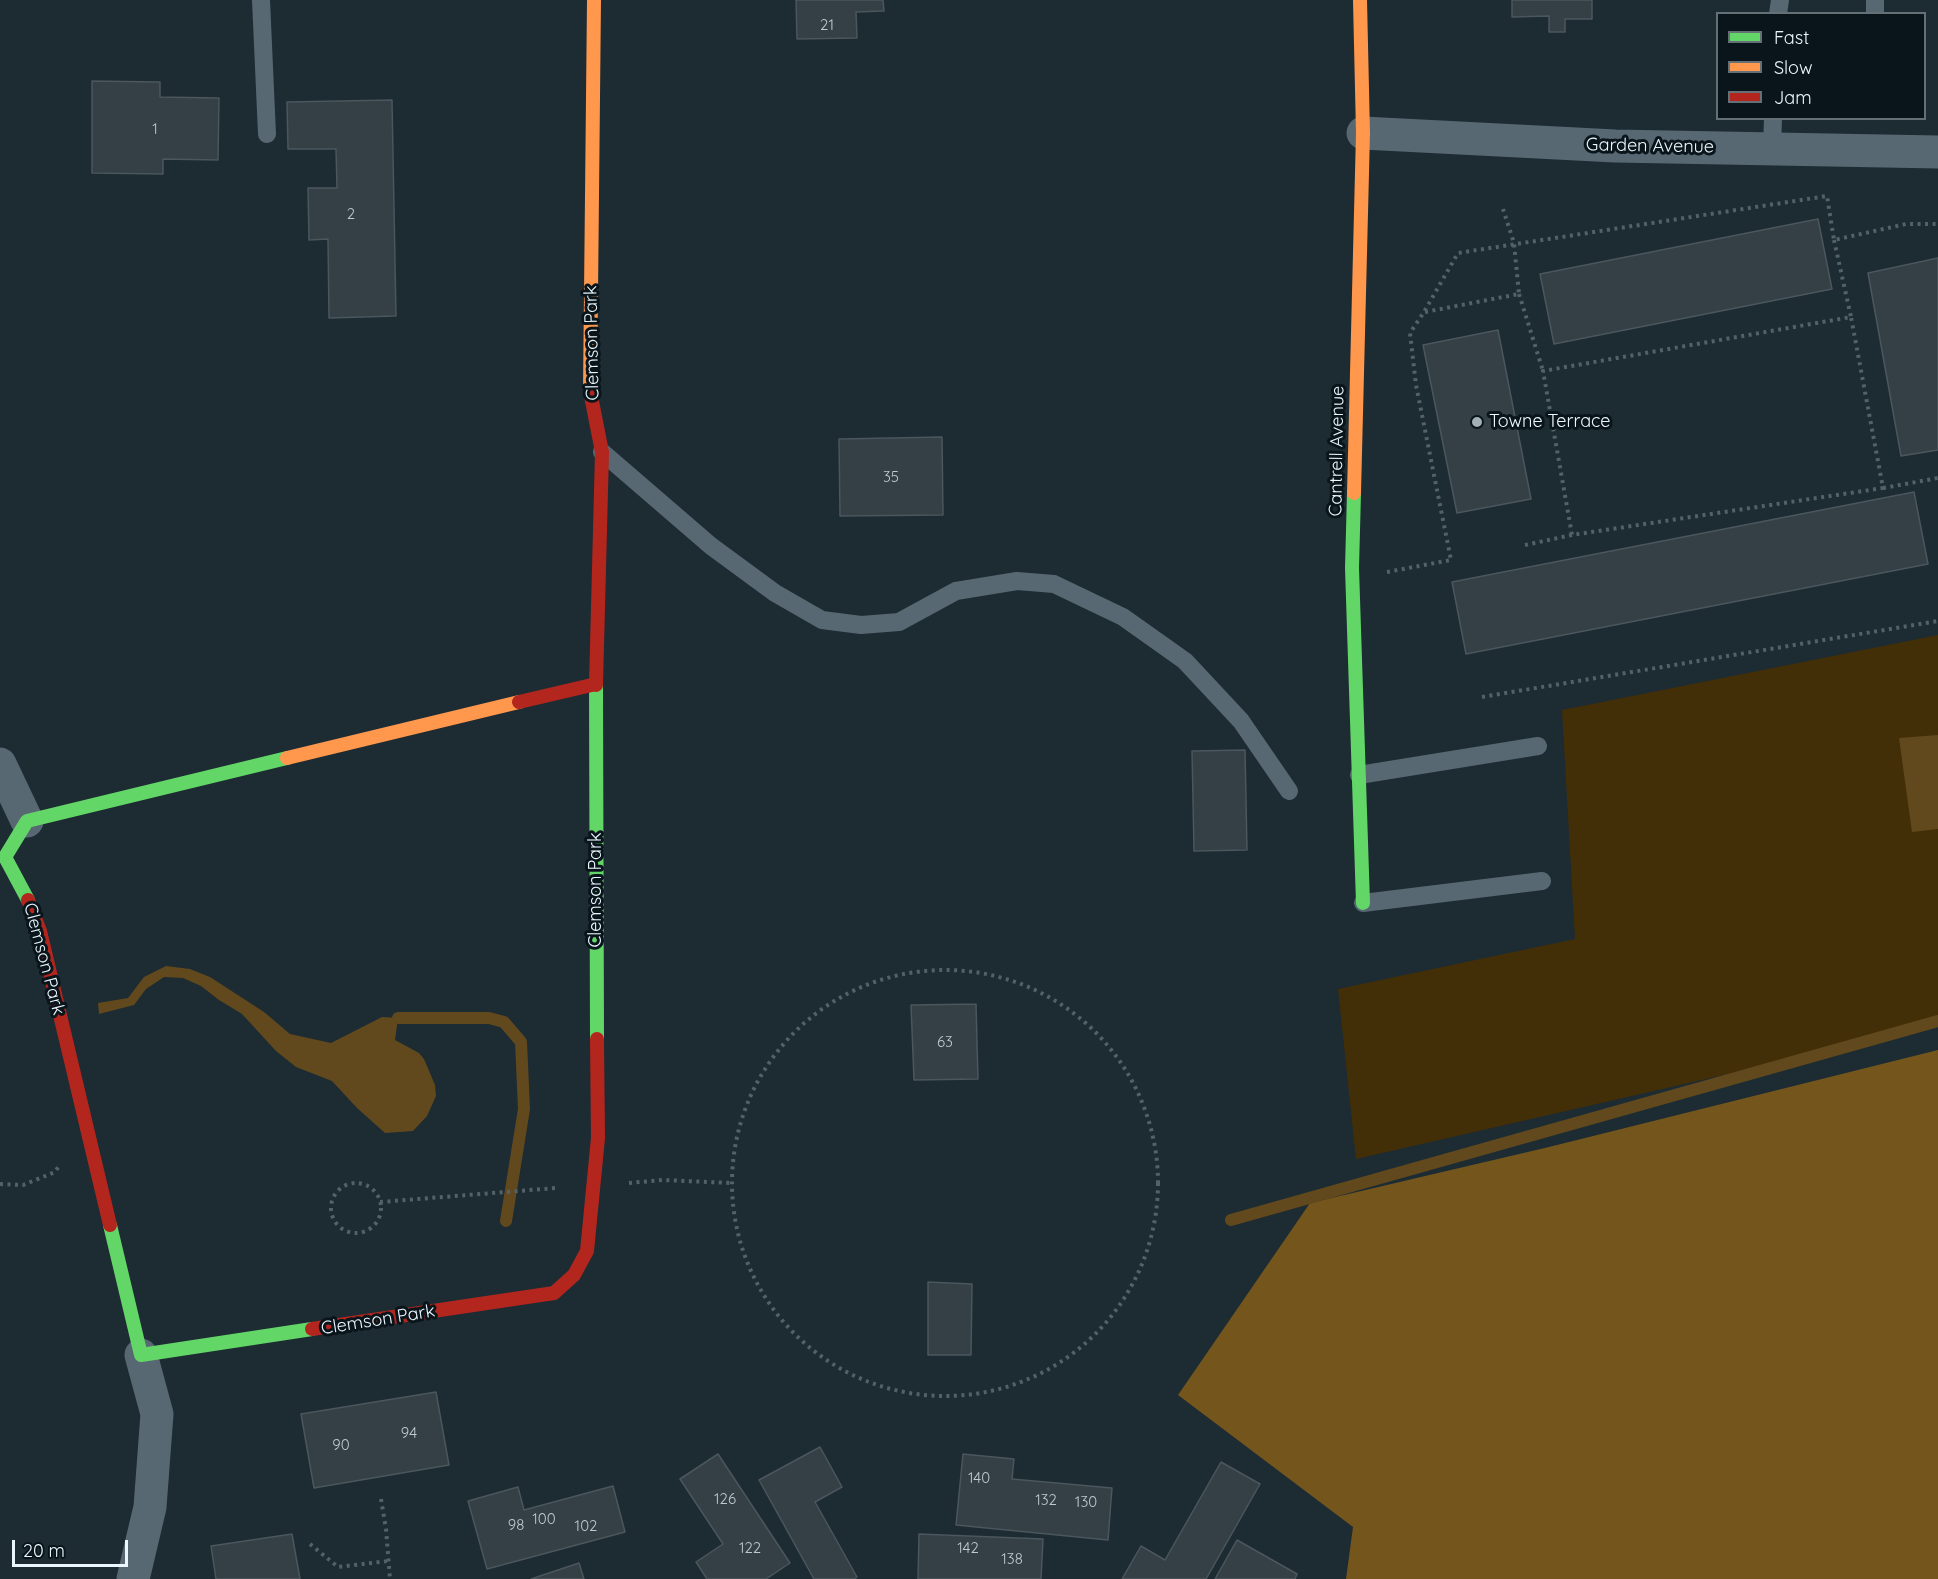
<!DOCTYPE html>
<html>
<head>
<meta charset="utf-8">
<style>
	body { margin:0 }
	#map { position:relative; width:1938px; height:1579px; overflow:hidden; background:#1d2b33; font-family:Quicksand,sans-serif }
	canvas { display:block }
	.legend { position:absolute; left:1716px; top:12px; width:210px; height:108px; box-sizing:border-box; background:#0a151b; border:2px solid #646f76; margin:0; padding:8px 10px; list-style:none; font-size:18px; color:#ebf7fe }
	.legend li { display:flex; align-items:center; gap:12px; height:30px }
	.legend b { width:30px; border:2px solid #646f76 }
	.scale { position:absolute; left:12px; top:1540px; width:116px; height:27px; box-sizing:border-box; border:3px solid #ebf7fe; border-top:0; padding-left:8px; font-size:18px; line-height:21px; white-space:nowrap; color:#ebf7fe; -webkit-text-stroke:4px #0a151b; paint-order:stroke }
</style>
</head>
<body>
<div id="map">
<canvas width="1938" height="1579"></canvas>
<ul class="legend">
<li><b style="height:8px;background:#63d668"></b>Fast</li>
<li><b style="height:8px;background:#ff974d"></b>Slow</li>
<li><b style="height:8px;background:#b3261e"></b>Jam</li>
</ul>
<div class="scale">20 m</div>
</div>
<script>
const ctx = document.querySelector('canvas').getContext('2d');
ctx.lineJoin = 'round';
function paint(path, color) {
  ctx.fillStyle = color;
  ctx.fill(path, 'evenodd');
}
function poly(rows) {
  const path = new Path2D();
  for (const r of rows) {
    if (r.length === 3) {
      path.moveTo(r[0] + r[2], r[1]);
      path.arc(r[0], r[1], r[2], 0, 2 * Math.PI);
      continue;
    }
    path.moveTo(r[0], r[1]);
    for (let i = 2; i < r.length; i += 2) path.lineTo(r[i], r[i + 1]);
  }
  return path;
}
function stroke(path, color, width, dash) {
  ctx.strokeStyle = color;
  ctx.lineWidth = width;
  ctx.lineCap = dash ? 'butt' : 'round';
  ctx.setLineDash(dash || []);
  ctx.stroke(path);
}
function label(font, color, halo, rows, align = 'center') {
  ctx.font = font + ' Quicksand,sans-serif';
  ctx.lineWidth = 6;
  ctx.setLineDash([]);
  ctx.textBaseline = 'middle';
  ctx.strokeStyle = halo;
  ctx.fillStyle = color;
  for (const [text, x, y, turn = 0] of rows) {
    ctx.save();
    ctx.translate(x, y);
    ctx.rotate((+turn || 0) * Math.PI / 180);
    ctx.textAlign = isNaN(turn) ? turn : align;
    if (halo) ctx.strokeText(text, 0, 0);
    ctx.fillText(text, 0, 0);
    ctx.restore();
  }
}
const green = poly([
	[1938,635,1938,1026,1356,1159,1338,989,1575,939,1562,710]
]);
const forest = poly([
	[1938,1050,1938,1579,1346,1579,1353,1527,1178,1395,1310,1203,1549,1147]
]);
const water = poly([
	[1938,735,1938,829,1912,832,1899,738],
	[166,966,190,969,210,977,264,1012,290,1034,331,1043,382,1017,398,1018,395,1040,419,1053,424,1059,435,1085,436,1096,427,1116,413,1131,385,1133,357,1108,332,1081,296,1067,276,1051,242,1014,219,1000,201,986,183,978,164,977,146,989,134,1005,99,1014,98,1003,128,998,144,977]
]);
const stream = poly([
	[398,1018,489,1018,504,1022,521,1042,524,1109,506,1221],
	[1231,1220,1938,1021]
]);
const building = poly([
	[796,0,883,0,884,11,856,12,857,38,797,39,796,0],
	[1512,0,1592,0,1592,19,1565,19,1565,32,1549,32,1549,16,1512,17,1512,0],
	[92,81,160,82,160,97,219,98,218,160,163,159,163,174,92,173,92,81],
	[392,100,396,316,329,318,328,239,309,240,308,188,337,188,336,149,288,149,287,102,392,100],
	[1818,219,1832,289,1554,344,1540,274,1818,219],
	[1938,258,1938,450,1901,456,1868,273,1938,258],
	[1498,330,1531,499,1457,513,1423,345,1498,330],
	[942,437,943,515,840,516,839,439,942,437],
	[1914,492,1928,564,1466,654,1452,582,1914,492],
	[1245,750,1247,850,1194,851,1192,751,1245,750],
	[976,1004,978,1079,914,1080,911,1005,976,1004],
	[928,1282,972,1284,971,1355,928,1355,928,1282],
	[436,1392,449,1465,314,1488,301,1414,436,1392],
	[820,1447,842,1487,815,1502,857,1577,854,1579,814,1579,759,1480,820,1447],
	[718,1454,790,1563,766,1579,707,1579,696,1562,723,1544,680,1479,718,1454],
	[963,1454,1014,1459,1012,1479,1112,1488,1108,1540,956,1525,963,1454],
	[1221,1462,1260,1484,1206,1579,1122,1579,1141,1546,1165,1560,1221,1462],
	[613,1486,625,1532,487,1569,468,1501,518,1487,524,1510,613,1486],
	[292,1534,300,1579,216,1579,211,1546,292,1534],
	[919,1534,1043,1539,1041,1579,918,1579,919,1534],
	[1237,1540,1297,1574,1295,1579,1215,1579,1237,1540],
	[579,1563,584,1579,531,1579,579,1563]
]);
const path = poly([
	[1834,240,1851,317],
	[1519,294,1543,371],
	[1425,312,1519,294,1514,243,1503,209],
	[1883,488,1938,478],
	[1525,545,1572,535,1883,488,1851,317,1543,371,1572,535],
	[1387,572,1451,560,1416,385,1410,333,1424,312,1458,253,1827,196,1834,240,1906,224,1938,224],
	[1482,697,1938,621],
	[945,1183,213],
	[629,1183,663,1180,731,1183],
	[356,1208,25],
	[0,1184,23,1185,55,1172,59,1166],
	[380,1202,556,1188],
	[381,1499,386,1529,390,1579],
	[310,1544,338,1567,388,1561]
]);
const lane = poly([
	[261,0,267,134],
	[1778,14,1780,0],
	[1875,14,1875,0],
	[1772,149,1773,118],
	[602,452,711,546,775,593,822,620,861,625,899,622,956,591,1017,581,1054,584,1123,617,1185,661,1241,721,1289,791],
	[1359,775,1538,746],
	[1363,903,1542,881]
]);
const street = poly([
	[1363,133,1615,146,1938,152],
	[0,764,27,821],
	[133,1579,150,1507,157,1414,141,1355]
]);
const fast = poly([
	[1354,493,1352,568,1363,903],
	[596,685,597,1039],
	[28,900,5,857,27,821,287,758],
	[110,1225,141,1355,312,1329]
]);
const slow = poly([
	[590,391,594,0],
	[1354,493,1363,133,1360,0],
	[287,758,519,702]
]);
const jam = poly([
	[590,391,602,452,596,685],
	[519,702,596,684],
	[28,900,40,931,110,1225],
	[312,1329,554,1293,574,1275,587,1251,598,1138,597,1039]
]);
const markers = [
	[1477,422,6,"#a3b0b7"]
];
const numberNames = [
	["21",827,25],
	["1",155,129],
	["2",351,214],
	["35",891,477],
	["63",945,1042],
	["94",409,1433],
	["90",341,1445],
	["140",979,1478],
	["126",725,1499],
	["132",1046,1500],
	["130",1086,1502],
	["100",544,1519],
	["98",516,1525],
	["102",586,1526],
	["122",750,1548],
	["142",968,1548],
	["138",1012,1559]
];
const streetNames = [
	["Garden Avenue",1650,146,1],
	["Clemson Park",592,343,-91],
	["Cantrell Avenue",1337,451,-89],
	["Clemson Park",596,890,-90],
	["Clemson Park",44,959,75],
	["Clemson Park",378,1320,-9]
];
const poiNames = [
	["Towne Terrace",1489,422]
];
paint(green, '#432f07');
paint(forest, '#74561d');
paint(water, '#61491d');
stroke(stream, '#61491d', 12);
paint(building, '#354046');
stroke(building, '#4b565d', 1.5);
stroke(path, '#536168', 4, [3, 4.5]);
stroke(lane, '#576872', 18);
stroke(street, '#576872', 33);
stroke(fast, '#63d668', 14);
stroke(slow, '#ff974d', 14);
stroke(jam, '#b3261e', 14);
for (const [x, y, r, color] of markers) {
  const dot = new Path2D();
  dot.arc(x, y, r, 0, 2 * Math.PI);
  ctx.fillStyle = color;
  ctx.fill(dot);
  stroke(dot, '#0a151b', 2);
}
label('15px', '#bec9d0', null, numberNames);
label('18px', '#ebf7fe', '#0a151b', streetNames);
label('18px', '#ebf7fe', '#0a151b', poiNames, 'left');
</script>
</body>
</html>
